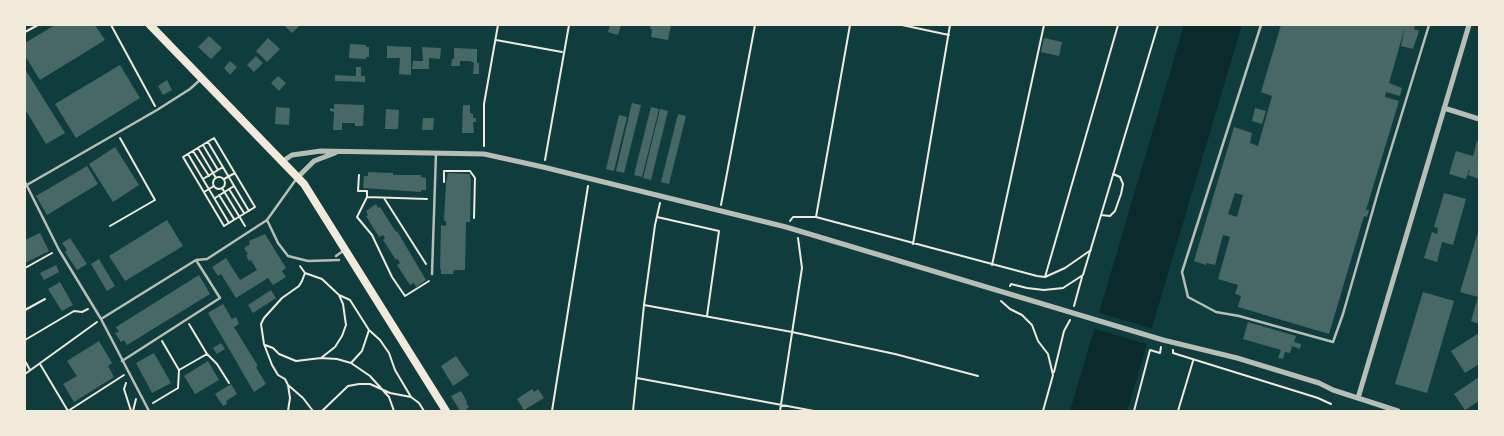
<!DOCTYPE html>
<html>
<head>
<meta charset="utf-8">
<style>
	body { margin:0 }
	#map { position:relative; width:1504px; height:436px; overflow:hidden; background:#0f3d3e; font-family:"Archivo Narrow",sans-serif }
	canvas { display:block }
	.frame { position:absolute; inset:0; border:26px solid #f1e9da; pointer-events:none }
</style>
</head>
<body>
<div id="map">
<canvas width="1504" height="436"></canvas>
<div class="frame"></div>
</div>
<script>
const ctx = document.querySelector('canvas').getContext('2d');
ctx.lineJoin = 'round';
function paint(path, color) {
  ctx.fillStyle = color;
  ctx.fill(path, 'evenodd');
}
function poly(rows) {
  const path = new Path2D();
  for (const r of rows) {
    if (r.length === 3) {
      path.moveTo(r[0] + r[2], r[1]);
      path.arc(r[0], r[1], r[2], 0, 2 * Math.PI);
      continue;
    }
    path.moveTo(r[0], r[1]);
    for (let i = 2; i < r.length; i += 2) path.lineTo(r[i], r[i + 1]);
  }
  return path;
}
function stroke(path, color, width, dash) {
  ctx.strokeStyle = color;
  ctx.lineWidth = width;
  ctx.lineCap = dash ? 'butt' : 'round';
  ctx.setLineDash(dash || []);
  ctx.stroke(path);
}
const water = poly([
	[1184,25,1242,25,1127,411,1070,411]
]);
const pier = poly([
	[1096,312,1154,329,1150,345,1092,328]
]);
const building = poly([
	[55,25,95,25,105,40,40,80,25,56,25,43],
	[284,25,300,25,292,33],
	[610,25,621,25,618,35,608,32],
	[651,25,671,25,668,40,651,37,652,29,650,29],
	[1281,25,1415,25,1414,29,1419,31,1413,49,1401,46,1405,27,1389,83,1402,88,1400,96,1386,92,1385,97,1399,101,1366,210,1369,210,1367,217,1364,216,1329,334,1238,307,1241,296,1235,294,1238,285,1218,279,1230,237,1223,235,1215,265,1207,263,1206,265,1194,261,1234,127,1252,133,1250,143,1258,146,1272,96,1261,92],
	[1235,193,1243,195,1237,217,1228,214],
	[209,36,222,48,211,59,198,47],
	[268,38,280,49,267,62,256,51],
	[1044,38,1062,42,1059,56,1041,52],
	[350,44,366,45,366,47,369,47,369,57,366,57,366,59,349,58],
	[387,46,411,47,411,75,399,74,400,58,387,58],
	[422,47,441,48,440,59,429,58,429,69,412,69,413,61,423,61],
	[454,48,477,49,477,63,479,63,479,74,473,74,474,63,470,61,460,61,460,66,451,66,452,59,454,59],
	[256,56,263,63,254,72,247,65],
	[230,61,237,67,230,75,224,68],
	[120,65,140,98,76,138,55,104],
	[356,67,361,67,361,76,365,76,365,82,335,81,335,75,356,76],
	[25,69,65,133,46,144,25,109],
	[278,76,286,83,279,91,271,83],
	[167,80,172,90,163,95,158,86],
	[632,103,641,105,624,173,616,171],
	[334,104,364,105,363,126,355,126,355,123,342,123,342,130,333,130,334,112,330,111,330,108,334,109],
	[463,105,470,105,470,113,473,114,473,118,476,118,476,122,473,122,474,133,462,133],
	[276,107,290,108,289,125,275,124],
	[651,107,659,109,642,177,634,175],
	[1255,108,1266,111,1262,124,1252,121],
	[386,109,399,110,398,129,385,129],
	[660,109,668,111,651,180,643,178],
	[678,114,686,116,669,184,661,182],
	[619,115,627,117,614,171,606,169],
	[423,118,434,118,433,130,422,130],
	[1477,141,1479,142,1479,166,1477,167,1479,168,1479,179,1468,175,1470,170,1469,170,1466,179,1449,174,1456,151,1473,156],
	[115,147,139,185,113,202,89,164],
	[87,166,98,184,47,215,36,196],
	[368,172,393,173,393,175,421,175,421,177,426,178,426,190,421,190,421,192,363,188,364,176,368,176],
	[448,173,470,174,470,178,471,178,470,222,466,222,465,270,454,270,453,274,441,274,441,269,440,269,441,225,446,226,446,221,444,221,446,182],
	[1444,193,1466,199,1453,245,1442,242,1437,262,1424,258,1432,232,1437,234,1438,228,1434,227],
	[376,204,378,208,380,207,396,232,397,231,426,280,416,287,414,283,410,285,397,265,400,263,398,259,396,260,383,240,385,238,383,235,379,237,366,216,368,215,366,211],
	[167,220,183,246,125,281,109,256],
	[1479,229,1479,324,1471,321,1478,297,1460,292],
	[40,233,49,251,25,263,25,240],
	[265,234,286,268,282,271,286,277,273,285,268,278,236,298,221,274,218,276,212,267,226,258,240,280,257,270,251,260,249,261,246,255,248,254,244,248,250,244,249,241],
	[70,238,87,264,77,270,65,252,67,250,62,243],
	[99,259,115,286,107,291,91,264],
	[56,265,59,272,44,280,40,273],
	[199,275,210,294,127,345,124,340,121,342,115,333,119,332,116,327],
	[60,282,73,305,62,311,48,289],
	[271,290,276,298,253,313,248,305],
	[1423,292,1454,301,1427,393,1395,384],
	[223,304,232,319,236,317,239,324,234,327,258,366,256,367,266,384,254,392,208,313],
	[1248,322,1296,336,1294,342,1301,344,1300,349,1292,346,1290,353,1285,352,1283,359,1278,358,1281,350,1243,339],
	[1479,333,1479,364,1465,373,1451,351],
	[99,341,112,363,108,366,114,377,74,402,63,384,77,376,67,361],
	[221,343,225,349,217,354,213,348],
	[154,353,171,383,152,393,136,363],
	[456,356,469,375,453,386,441,366],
	[208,361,219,380,195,394,184,376],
	[1479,377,1479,401,1465,410,1454,394],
	[231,384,237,394,226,401,227,404,223,406,215,394],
	[532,389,534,392,538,389,544,398,524,410,517,399],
	[461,391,467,402,466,403,469,407,466,409,468,411,460,411,451,396]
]);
const path = poly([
	[111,25,155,106],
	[902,25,949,35],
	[25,32,38,25],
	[496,40,562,52],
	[214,138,255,207,224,226,183,157,214,138],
	[208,142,249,211],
	[203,145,218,170],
	[484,146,484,104,498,25],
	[198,148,216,178],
	[193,151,209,176],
	[188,154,229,223],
	[545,160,569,25],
	[359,175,358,191,367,191,367,197,357,217,372,235,392,277,405,296,429,281],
	[219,183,6],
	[203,179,223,167],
	[224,179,235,173],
	[444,182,444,171,470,171,475,178,474,218],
	[222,188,245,226],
	[229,189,244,213],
	[204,192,214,186],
	[219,195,234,219],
	[367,197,427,199],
	[215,198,234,186],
	[384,198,426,264],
	[721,205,755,25],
	[1101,215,1110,216,1115,211,1121,194,1123,184,1120,177,1113,174],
	[657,217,719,231,707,316],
	[816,217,850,25],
	[790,221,793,217,816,217,1037,276,1045,277,1065,268,1091,250],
	[110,226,155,200,120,138],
	[913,244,950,25],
	[992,265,1044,25],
	[300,266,305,273,322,279,339,295,350,300,369,330,380,340,389,353,395,370,411,397,419,403,424,411],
	[25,268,52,253],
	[1045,277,1118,25],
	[1010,286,1011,284,1027,288,1044,290,1063,288,1083,275,1158,25],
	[1001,301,1010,309,1022,315,1032,325,1038,341,1048,354,1053,375,1043,411],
	[644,305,792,332,895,354,978,376],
	[1074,306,1082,277],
	[25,310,45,299],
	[25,340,74,311,82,312,88,309],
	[162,341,179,370,207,354,189,324],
	[265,345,273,348,279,354,296,361,321,358,335,347,342,336,346,325,343,304,339,295],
	[1173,350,1173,353,1318,398,1331,404],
	[207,354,217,364,229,383],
	[321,358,337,359,351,363,370,376,389,397,394,411],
	[25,361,30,370],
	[351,363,362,351,369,330],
	[40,364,68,411,124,375],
	[1054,372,1064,331,1070,320],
	[25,374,97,322],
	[637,378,814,411],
	[126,383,124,389,131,411],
	[288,385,303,398,313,411],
	[153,403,178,388,179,370],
	[133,411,136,399],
	[288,411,290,398,288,385,285,379,278,375,272,365,264,344,261,324,264,318,282,298,299,286,302,281,305,273],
	[322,411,348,386,359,384,370,384,390,393,411,397],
	[552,411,588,186],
	[633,411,644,305,655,225,660,203],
	[780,411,802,268,798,238],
	[1134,411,1150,350,1160,353,1161,347],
	[1178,411,1193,361]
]);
const service = poly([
	[1261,25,1182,272,1188,297,1216,312,1239,316,1333,342,1343,314,1380,185,1429,25],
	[25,182,59,250,101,319,149,411],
	[25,186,157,110,190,89,201,79],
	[267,220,278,243,288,256,308,261,339,260],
	[336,256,343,251],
	[432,274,436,153],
	[101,319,196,260,207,259,267,220,297,178],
	[122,361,220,298,196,260]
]);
const minor = poly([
	[1444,108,1479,119],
	[283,161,292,155,321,151,484,154,543,167,786,227,1163,340,1237,358,1319,383,1333,390,1398,411],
	[298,177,314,161,335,153],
	[1358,398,1469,25]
]);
const secondary = poly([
	[150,25,304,184,446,411]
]);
paint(water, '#0a2a2b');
paint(pier, '#0f3d3e');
paint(building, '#486865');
stroke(path, '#f1e9da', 2);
stroke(service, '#b8beb3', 2.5);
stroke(minor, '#b8beb3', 5);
stroke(secondary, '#f1e9da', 8);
</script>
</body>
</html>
